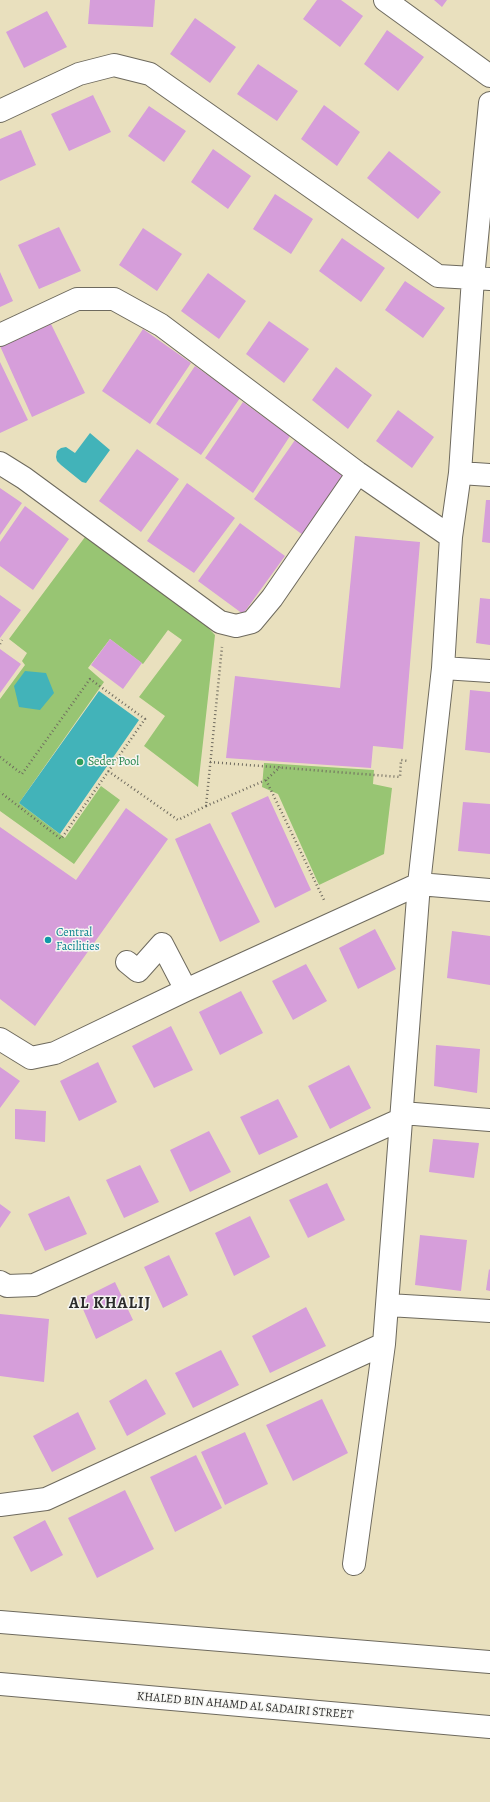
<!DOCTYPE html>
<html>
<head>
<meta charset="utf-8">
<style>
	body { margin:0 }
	canvas { display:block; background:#e9e0be }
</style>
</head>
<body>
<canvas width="490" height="1802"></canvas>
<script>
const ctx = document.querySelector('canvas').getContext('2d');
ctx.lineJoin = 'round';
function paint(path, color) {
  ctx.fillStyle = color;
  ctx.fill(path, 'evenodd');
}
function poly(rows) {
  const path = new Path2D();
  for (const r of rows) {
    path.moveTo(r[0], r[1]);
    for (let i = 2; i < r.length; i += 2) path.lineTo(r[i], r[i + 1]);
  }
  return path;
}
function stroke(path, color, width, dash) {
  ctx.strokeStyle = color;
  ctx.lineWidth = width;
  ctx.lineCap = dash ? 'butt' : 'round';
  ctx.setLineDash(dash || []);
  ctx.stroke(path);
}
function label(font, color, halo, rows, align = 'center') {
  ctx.font = font + ' Alegreya,serif';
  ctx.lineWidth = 3;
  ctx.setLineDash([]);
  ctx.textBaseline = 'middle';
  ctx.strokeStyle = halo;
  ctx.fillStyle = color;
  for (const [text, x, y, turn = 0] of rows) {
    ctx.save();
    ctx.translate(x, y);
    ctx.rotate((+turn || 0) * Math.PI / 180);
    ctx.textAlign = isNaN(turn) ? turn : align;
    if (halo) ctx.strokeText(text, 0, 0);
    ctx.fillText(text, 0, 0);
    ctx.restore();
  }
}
const green = poly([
	[88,533,179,597,215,635,198,787,144,746,165,716,139,697,182,640,168,630,143,664,110,639,88,668,104,682,19,803,65,838,101,786,120,800,74,864,0,811,0,699,25,665,22,661,27,653,9,639],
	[264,763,374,770,373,784,392,788,384,854,319,885,278,794,262,787]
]);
const water = poly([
	[90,433,110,450,86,483,82,482,61,465,57,461,56,457,57,451,61,448,66,447,75,453],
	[25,671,46,673,54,693,40,710,19,707,14,686],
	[99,691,139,720,60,834,19,803]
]);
const building = poly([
	[90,0,155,0,153,27,88,24],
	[317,0,341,0,363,16,340,47,303,19],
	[434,0,447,0,442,7],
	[47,11,67,47,24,68,6,32],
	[195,18,236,47,210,83,170,54],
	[387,30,424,57,398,91,364,64],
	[258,64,298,91,277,121,237,94],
	[93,95,111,132,69,151,51,114],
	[324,105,360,132,337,166,301,139],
	[149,106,186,131,164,162,128,136],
	[21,130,36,165,0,181,0,139],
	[213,149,251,176,228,209,191,182],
	[389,151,441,192,418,219,367,178],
	[275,194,313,219,291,254,253,229],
	[59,227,81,271,39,289,18,245],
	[143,228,182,254,157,291,119,265],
	[342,238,385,268,361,302,319,271],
	[0,272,13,301,0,307],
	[208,273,246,301,219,339,181,311],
	[405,281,445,308,423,338,385,310],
	[269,321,309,349,284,383,246,354],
	[51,324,85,393,32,417,0,346],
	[143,329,191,363,150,424,102,391],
	[0,362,28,420,0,433],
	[195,366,240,398,201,455,156,424],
	[336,367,372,395,348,429,312,400],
	[243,402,290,436,253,493,205,458],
	[398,410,434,437,412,468,376,441],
	[295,440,343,475,303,535,254,499],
	[137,449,179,479,141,532,99,501],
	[187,483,235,518,194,573,147,541],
	[0,488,22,503,0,535],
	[486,500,490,500,490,543,482,542],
	[25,506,69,539,33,590,0,566,0,542],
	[240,523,285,556,243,614,198,581],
	[355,536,420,542,403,749,373,746,371,768,226,758,235,676,340,688],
	[0,595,21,610,0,638],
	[480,598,490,599,490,645,476,643],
	[110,639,142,663,123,689,91,665],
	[0,649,21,664,0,693],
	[470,690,490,692,490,753,465,750],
	[268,796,311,890,275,908,231,813],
	[463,802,490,804,490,854,458,851],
	[126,808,168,839,35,1026,0,999,0,827,76,880],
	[210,823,260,922,220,942,175,839],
	[375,929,396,969,358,989,339,948],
	[452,931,490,936,490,985,447,978],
	[306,964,327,1001,293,1020,272,981],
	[241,991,263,1033,220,1055,199,1012],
	[171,1026,193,1070,154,1088,132,1046],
	[436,1045,480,1049,477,1093,434,1086],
	[98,1062,117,1102,79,1121,60,1081],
	[349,1065,371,1108,330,1129,308,1086],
	[0,1067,20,1081,0,1108],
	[278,1099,298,1137,259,1155,240,1117],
	[15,1109,46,1111,45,1142,15,1139],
	[209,1131,231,1172,190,1192,170,1150],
	[433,1139,479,1143,474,1178,429,1172],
	[140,1165,159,1202,124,1218,106,1180],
	[327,1183,345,1220,308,1238,289,1200],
	[69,1196,87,1234,45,1251,28,1214],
	[0,1204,11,1212,0,1228],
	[250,1216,270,1257,234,1276,215,1233],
	[420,1235,467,1240,461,1291,415,1285],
	[169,1255,188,1295,163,1308,144,1267],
	[489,1269,490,1270,490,1291,486,1290],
	[115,1282,133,1320,96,1339,79,1300],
	[306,1307,326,1346,270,1373,252,1336],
	[0,1314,49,1319,44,1382,0,1376],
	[221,1350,239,1385,193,1408,175,1373],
	[146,1379,166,1414,127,1436,109,1401],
	[322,1399,348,1453,293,1481,266,1425],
	[78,1412,96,1449,52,1472,33,1436],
	[245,1432,268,1484,225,1505,201,1452],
	[196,1455,222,1508,175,1532,150,1477],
	[125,1490,154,1549,97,1578,68,1518],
	[45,1520,63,1555,31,1572,13,1537]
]);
const path = poly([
	[0,644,2,640],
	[0,757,22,774,90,679,145,719,61,839,0,792],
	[210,762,400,777,401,760,408,761],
	[108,771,178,820,206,806,222,647],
	[266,780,324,900],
	[206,806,266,780,280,767]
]);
const minor = poly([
	[385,0,490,76],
	[490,103,473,278,490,279],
	[0,111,79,74,114,65,150,74,438,276,473,278,460,473,451,537],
	[0,335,77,299,114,299,161,325,358,473,451,537,443,668,419,884,186,990,55,1053,31,1058,0,1039],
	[0,463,24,478,220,622,236,626,252,622,272,598,358,473],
	[460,473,490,475],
	[443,668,490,671],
	[127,962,138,971,162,944,186,990],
	[402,1113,490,1120],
	[0,1282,7,1286,34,1285,402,1119],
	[388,1305,490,1311],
	[0,1505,46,1499,384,1344,419,884,490,890],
	[354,1564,384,1344],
	[0,1622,490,1662],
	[0,1684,490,1727]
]);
const markers = [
	[80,762,4,"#2e9e5b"],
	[48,940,4,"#0f9aa8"]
];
const leisureNames = [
	["Seder Pool",88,762]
];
const cultureNames = [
	["Central",56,933],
	["Facilities",56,947]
];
const streetNames = [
	["KHALED BIN AHAMD AL SADAIRI STREET",245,1706,5]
];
const districtNames = [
	["AL KHALIJ",110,1304]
];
paint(green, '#98c573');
paint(water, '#42b3b9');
paint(building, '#d69eda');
stroke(minor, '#6e6a5e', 24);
stroke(path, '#6e6a5e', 2.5, [1, 3]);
stroke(minor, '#fff', 22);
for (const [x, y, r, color] of markers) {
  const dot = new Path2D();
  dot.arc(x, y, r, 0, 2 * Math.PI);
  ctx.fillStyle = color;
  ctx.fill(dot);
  stroke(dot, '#f6f6f2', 1.5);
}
label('12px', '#27864d', '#f6f6f2', leisureNames, 'left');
label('12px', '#0d838f', '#f6f6f2', cultureNames, 'left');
label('12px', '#2b2b2b', '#f6f6f2', streetNames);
ctx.letterSpacing = '1px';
label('bold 16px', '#2b2b2b', '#f6f6f2', districtNames);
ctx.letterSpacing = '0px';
</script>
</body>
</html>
